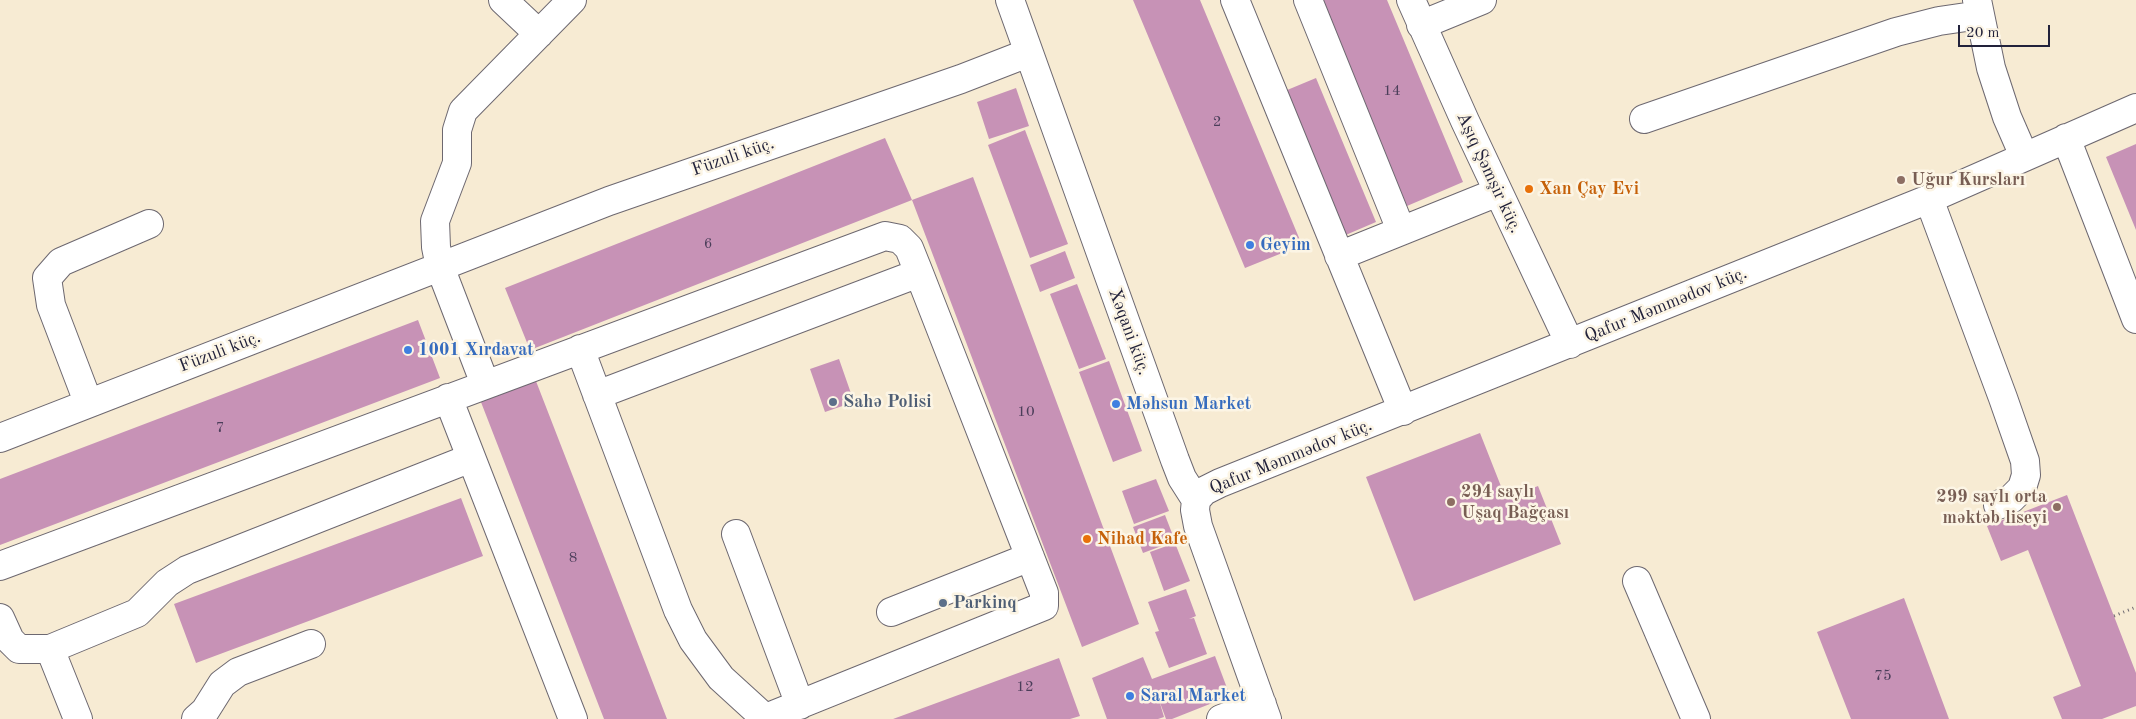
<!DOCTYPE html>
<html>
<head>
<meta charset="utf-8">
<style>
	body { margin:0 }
	#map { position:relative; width:2136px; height:719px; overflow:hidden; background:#f7ebd3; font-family:"Old Standard TT",serif }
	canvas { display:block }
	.scale { position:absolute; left:1958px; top:25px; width:92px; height:22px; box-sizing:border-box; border:2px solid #22223b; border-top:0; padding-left:6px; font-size:15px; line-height:18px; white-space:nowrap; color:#22223b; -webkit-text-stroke:4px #fcf5e5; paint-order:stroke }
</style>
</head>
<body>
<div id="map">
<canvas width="2136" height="719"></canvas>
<div class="scale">20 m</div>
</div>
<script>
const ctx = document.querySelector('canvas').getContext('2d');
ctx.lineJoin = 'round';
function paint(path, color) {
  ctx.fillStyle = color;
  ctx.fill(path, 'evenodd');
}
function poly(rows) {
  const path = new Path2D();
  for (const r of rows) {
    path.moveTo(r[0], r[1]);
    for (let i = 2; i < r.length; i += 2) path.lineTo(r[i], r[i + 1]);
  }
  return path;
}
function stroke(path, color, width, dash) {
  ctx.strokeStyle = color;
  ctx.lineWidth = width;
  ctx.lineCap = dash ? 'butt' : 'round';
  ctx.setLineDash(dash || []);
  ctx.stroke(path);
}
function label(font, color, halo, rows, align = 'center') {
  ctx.font = font + ' "Old Standard TT",serif';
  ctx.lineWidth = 5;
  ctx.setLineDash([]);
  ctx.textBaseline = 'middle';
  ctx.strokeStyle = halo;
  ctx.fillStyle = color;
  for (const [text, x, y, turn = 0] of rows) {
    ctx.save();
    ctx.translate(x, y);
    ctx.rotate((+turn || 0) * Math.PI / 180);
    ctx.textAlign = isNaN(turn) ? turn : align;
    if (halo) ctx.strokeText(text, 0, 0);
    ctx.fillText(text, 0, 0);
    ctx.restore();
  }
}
const building = poly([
	[1133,0,1200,0,1302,245,1245,268],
	[1321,0,1387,0,1463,182,1407,206],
	[1316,78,1376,222,1341,237,1280,93],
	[1016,88,1029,126,989,139,977,102],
	[1025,130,1068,244,1030,258,988,145],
	[885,138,912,200,530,350,505,288],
	[2136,144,2136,230,2106,157],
	[973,177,1139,624,1082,647,912,200],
	[1065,251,1075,278,1040,292,1030,265],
	[1077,284,1106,359,1079,369,1050,294],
	[418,320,440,378,0,545,0,479],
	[839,359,854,402,825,412,810,369],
	[1109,361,1142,451,1113,462,1079,372],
	[534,376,667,719,604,719,479,397],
	[1480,433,1506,499,1538,486,1561,544,1414,601,1366,477],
	[1156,479,1169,511,1134,524,1122,491],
	[2067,495,2136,673,2136,706,2102,719,2062,719,2053,697,2081,686,2028,550,2001,561,1987,526],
	[461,498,483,556,196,663,174,604],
	[1165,515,1175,541,1143,553,1133,527],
	[1175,543,1190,581,1164,591,1150,552],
	[1186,589,1196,616,1189,619,1194,618,1207,654,1169,668,1155,632,1159,631,1148,602],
	[1904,598,1949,719,1851,719,1817,632],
	[1215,656,1230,696,1172,719,1166,719,1159,700,1164,717,1158,719,1107,719,1092,678,1143,657,1152,679],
	[1059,658,1080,716,1070,719,893,719]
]);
const path = poly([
	[2114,616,2136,607]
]);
const minor = poly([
	[503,0,539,34],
	[1010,0,1175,460,1182,478,1196,500,1195,510,1198,526,1267,719],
	[1235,0,1403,411],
	[1308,0,1401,230],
	[1411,0,1465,121,1570,344],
	[1977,0,1991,68,2007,117,2024,156],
	[1421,25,1482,0],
	[1644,119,1896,32,1939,21,1980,15],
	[2066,138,2136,319],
	[1929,199,2003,398,2025,461,2026,475,2022,488,2011,499,1998,505],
	[1339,256,1498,192],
	[580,349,678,610,693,640,721,678,766,719],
	[485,384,440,267,436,247,435,221,457,163,457,130,463,111,572,0],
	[597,395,919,273],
	[448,398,573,719],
	[88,402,51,305,47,278,61,262,149,224],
	[0,438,609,201,961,79,1028,53],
	[1196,500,1204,491,1220,483,1929,199,2136,108],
	[736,534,800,705],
	[0,566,885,236,900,239,909,248,919,273,1044,593,1044,606,766,718],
	[1637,581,1696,719],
	[891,612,1030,557],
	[0,618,10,640,19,649,50,649,137,613,167,583,187,570,471,458],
	[50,649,78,719],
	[196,719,205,711,222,684,238,672,311,644],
	[1221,719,1262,704]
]);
const markers = [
	[1901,180,5,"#8d6e63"],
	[1529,189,5,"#e8710a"],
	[1250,245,5,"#3f7fe0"],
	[408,350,5,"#3f7fe0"],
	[833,402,5,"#5c6f8a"],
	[1116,404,5,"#3f7fe0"],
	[1451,502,5,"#8d6e63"],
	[2057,507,5,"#8d6e63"],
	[1087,539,5,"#e8710a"],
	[943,603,5,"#5c6f8a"],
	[1130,696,5,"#3f7fe0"]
];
const numberNames = [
	["14",1392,91],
	["2",1217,122],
	["6",708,244],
	["10",1026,412],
	["7",220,428],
	["8",573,558],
	["75",1883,676],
	["12",1025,687]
];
const streetNames = [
	["Füzuli küç.",733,157,-19],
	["Aşıq Şəmşir küç.",1489,173,65],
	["Qafur Məmmədov küç.",1666,305,-22],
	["Xəqani küç.",1129,332,70],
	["Füzuli küç.",220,352,-21],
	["Qafur Məmmədov küç.",1291,457,-22]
];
const educationNames = [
	["Uğur Kursları",1911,180],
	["294 saylı",1461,492],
	["Uşaq Bağçası",1461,513],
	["299 saylı orta",2047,497,"right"],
	["məktəb liseyi",2047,518,"right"]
];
const foodNames = [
	["Xan Çay Evi",1539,189],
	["Nihad Kafe",1097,539]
];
const shopNames = [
	["Geyim",1260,245],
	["1001 Xırdavat",418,350],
	["Məhsun Market",1126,404],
	["Saral Market",1140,696]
];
const serviceNames = [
	["Sahə Polisi",843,402],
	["Parkinq",953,603]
];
paint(building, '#c792b6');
stroke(minor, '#6d6870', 30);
stroke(path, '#6d6870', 3, [1, 4]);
stroke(minor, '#fff', 28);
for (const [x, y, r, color] of markers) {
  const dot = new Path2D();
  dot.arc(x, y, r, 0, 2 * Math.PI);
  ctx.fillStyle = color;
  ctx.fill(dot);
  stroke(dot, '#fcf5e5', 2);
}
label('15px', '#4b3e5a', null, numberNames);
label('18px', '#22223b', '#fcf5e5', streetNames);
label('bold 18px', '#785e54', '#fcf5e5', educationNames, 'left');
label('bold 18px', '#c56008', '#fcf5e5', foodNames, 'left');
label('bold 18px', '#366cbe', '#fcf5e5', shopNames, 'left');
label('bold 18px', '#4e5e75', '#fcf5e5', serviceNames, 'left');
</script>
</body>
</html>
